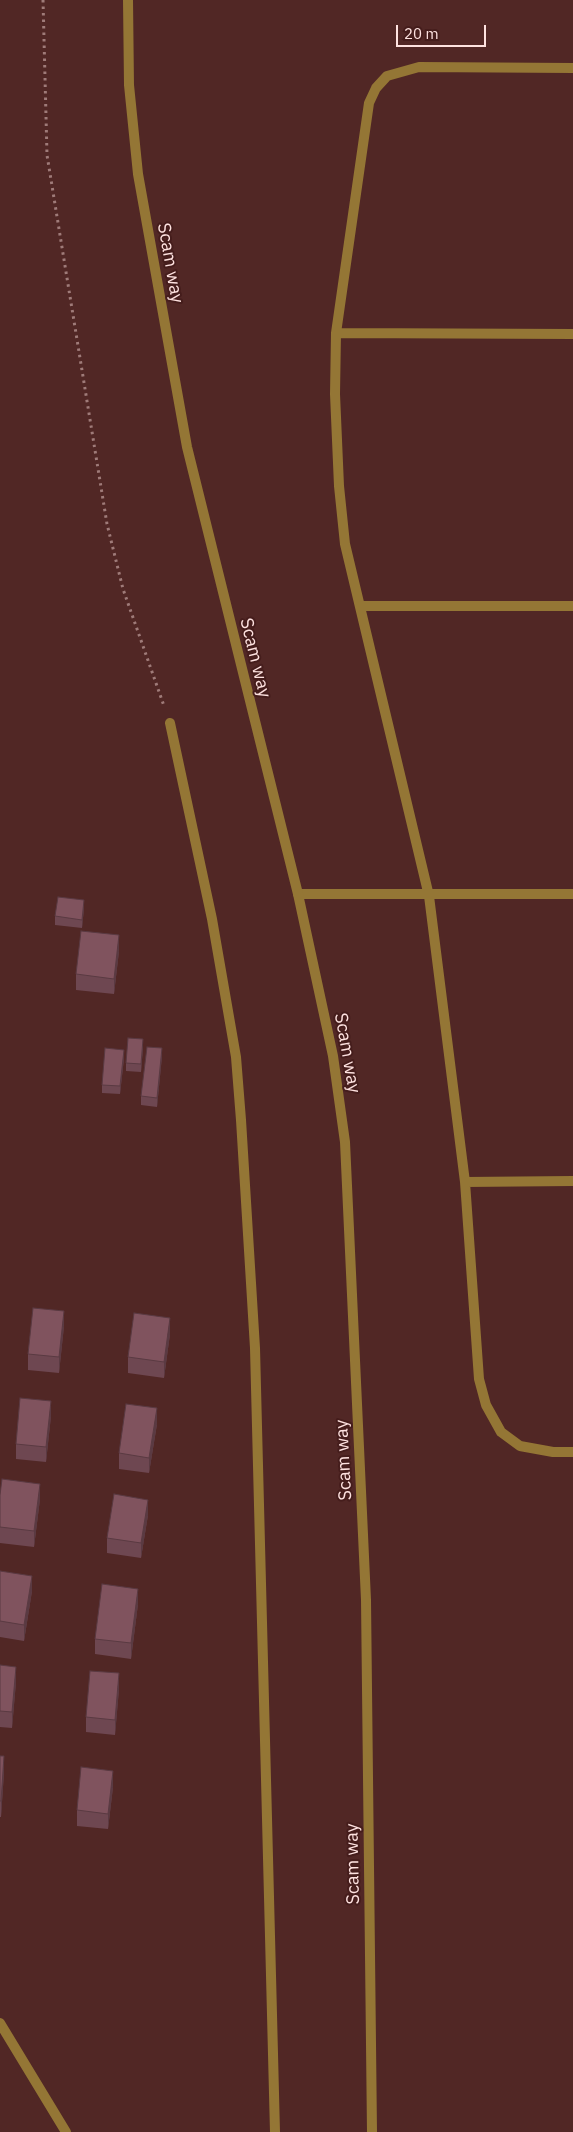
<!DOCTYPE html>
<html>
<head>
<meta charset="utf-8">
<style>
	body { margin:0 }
	#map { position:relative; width:573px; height:2132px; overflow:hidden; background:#512725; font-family:"IBM Plex Sans",sans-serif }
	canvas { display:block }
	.scale { position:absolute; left:396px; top:25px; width:90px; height:22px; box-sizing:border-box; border:2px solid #fee2e0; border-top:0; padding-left:6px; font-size:15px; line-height:18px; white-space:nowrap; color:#fee2e0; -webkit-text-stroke:4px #451d1c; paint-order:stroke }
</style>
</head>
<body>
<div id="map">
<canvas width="573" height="2132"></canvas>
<div class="scale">20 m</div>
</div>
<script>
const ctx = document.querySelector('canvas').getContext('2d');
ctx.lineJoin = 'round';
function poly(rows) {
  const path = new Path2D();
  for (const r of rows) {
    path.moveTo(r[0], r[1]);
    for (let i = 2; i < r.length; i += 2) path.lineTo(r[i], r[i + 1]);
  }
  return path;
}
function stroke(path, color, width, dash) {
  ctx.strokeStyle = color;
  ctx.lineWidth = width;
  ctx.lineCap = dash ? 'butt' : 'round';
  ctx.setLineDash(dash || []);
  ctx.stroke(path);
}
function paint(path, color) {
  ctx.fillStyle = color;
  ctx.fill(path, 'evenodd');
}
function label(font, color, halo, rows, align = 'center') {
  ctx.font = font + ' "IBM Plex Sans",sans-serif';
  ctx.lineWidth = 4;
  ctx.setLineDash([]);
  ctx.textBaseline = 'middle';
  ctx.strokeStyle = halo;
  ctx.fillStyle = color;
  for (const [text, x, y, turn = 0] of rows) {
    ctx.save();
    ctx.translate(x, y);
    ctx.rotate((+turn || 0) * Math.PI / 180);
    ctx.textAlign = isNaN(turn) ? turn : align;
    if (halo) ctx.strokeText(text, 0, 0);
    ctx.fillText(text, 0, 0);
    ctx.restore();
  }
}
const path = poly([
	[43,0,47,155,107,524,123,589,164,706]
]);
const service = poly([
	[170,723,212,919,236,1057,241,1120,255,1348,275,2132]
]);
const minor = poly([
	[573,68,419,67,387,76,376,88,369,103,336,333,335,394,339,486,345,544,429,896,465,1182,479,1379,486,1405,501,1432,520,1446,553,1452,573,1452],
	[336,333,573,334],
	[361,606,573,606],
	[298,894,573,894],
	[465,1182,573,1181],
	[0,2023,66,2132]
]);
const tertiary = poly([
	[128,0,129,85,138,174,187,447,298,894,333,1056,345,1142,366,1600,372,2132]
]);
const wall = poly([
	[84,908,82,928,55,925,55,916],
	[119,951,114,994,76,990,76,974],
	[143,1047,141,1072,126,1071,126,1063],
	[162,1056,157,1107,141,1105,141,1096],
	[124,1058,120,1094,102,1093,102,1085],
	[64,1326,59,1373,28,1370,28,1354],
	[170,1334,164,1378,128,1373,128,1357],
	[51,1416,46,1462,16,1459,16,1444],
	[157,1424,149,1473,119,1469,119,1453],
	[0,1495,40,1499,34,1547,0,1543],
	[148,1515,141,1558,107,1553,107,1538],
	[0,1571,32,1591,24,1641,0,1637],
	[138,1604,131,1659,95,1654,95,1639],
	[0,1665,16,1682,12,1728,0,1727],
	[119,1689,115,1735,86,1732,86,1717],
	[0,1756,4,1772,1,1817,0,1817],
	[113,1787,108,1829,77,1826,77,1810]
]);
const shadedWall = poly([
	[84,900,84,908,82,928,82,920],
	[119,935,119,951,114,994,114,979],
	[143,1039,143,1047,141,1072,141,1064],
	[162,1048,162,1056,157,1107,157,1098],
	[124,1050,124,1058,120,1094,120,1086],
	[64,1311,64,1326,59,1373,59,1357],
	[170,1318,170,1334,164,1378,164,1362],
	[51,1401,51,1416,46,1462,46,1447],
	[157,1408,157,1424,149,1473,149,1458],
	[40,1484,40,1499,34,1547,34,1531],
	[148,1500,148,1515,141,1558,141,1543],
	[32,1576,32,1591,24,1641,24,1625],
	[138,1589,138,1604,131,1659,131,1643],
	[16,1667,16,1682,12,1728,12,1712],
	[119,1673,119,1689,115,1735,115,1720],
	[4,1756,4,1772,1,1817,1,1801],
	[113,1771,113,1787,108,1829,108,1814]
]);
const building = poly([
	[58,897,84,900,82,920,55,916,58,897],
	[81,931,119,935,114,979,76,974,81,931],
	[128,1038,143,1039,141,1064,126,1063,128,1038],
	[147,1047,162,1048,157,1098,141,1096,147,1047],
	[105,1048,124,1050,120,1086,102,1085,105,1048],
	[33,1308,64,1311,59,1357,28,1354,33,1308],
	[134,1313,170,1318,164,1362,128,1357,134,1313],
	[20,1398,51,1401,46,1447,16,1444,20,1398],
	[126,1404,157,1408,149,1458,119,1453,126,1404],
	[2,1479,40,1484,34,1531,0,1527,0,1495,2,1479],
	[114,1494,148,1500,141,1543,107,1538,114,1494],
	[0,1571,32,1576,24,1625,0,1621,0,1571],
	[102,1584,138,1589,131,1643,95,1639,102,1584],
	[0,1665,16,1667,12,1712,0,1711,0,1665],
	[90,1671,119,1673,115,1720,86,1717,90,1671],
	[0,1756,4,1756,1,1801,0,1801,0,1756],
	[81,1767,113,1771,108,1814,77,1810,81,1767]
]);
const streetNames = [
	["Scam way",170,263,80],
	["Scam way",255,658,76],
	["Scam way",347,1053,80],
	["Scam way",344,1460,-93],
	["Scam way",353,1864,-91]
];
stroke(path, '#9f7b79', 3, [2.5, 4]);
stroke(service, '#947635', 10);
stroke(minor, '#947635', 10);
stroke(tertiary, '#947635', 10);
paint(wall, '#6e4751');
paint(shadedWall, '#5a3a42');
paint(building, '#80535e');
stroke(building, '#5a3a42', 1);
label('18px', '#fee2e0', '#451d1c', streetNames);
</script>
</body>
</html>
